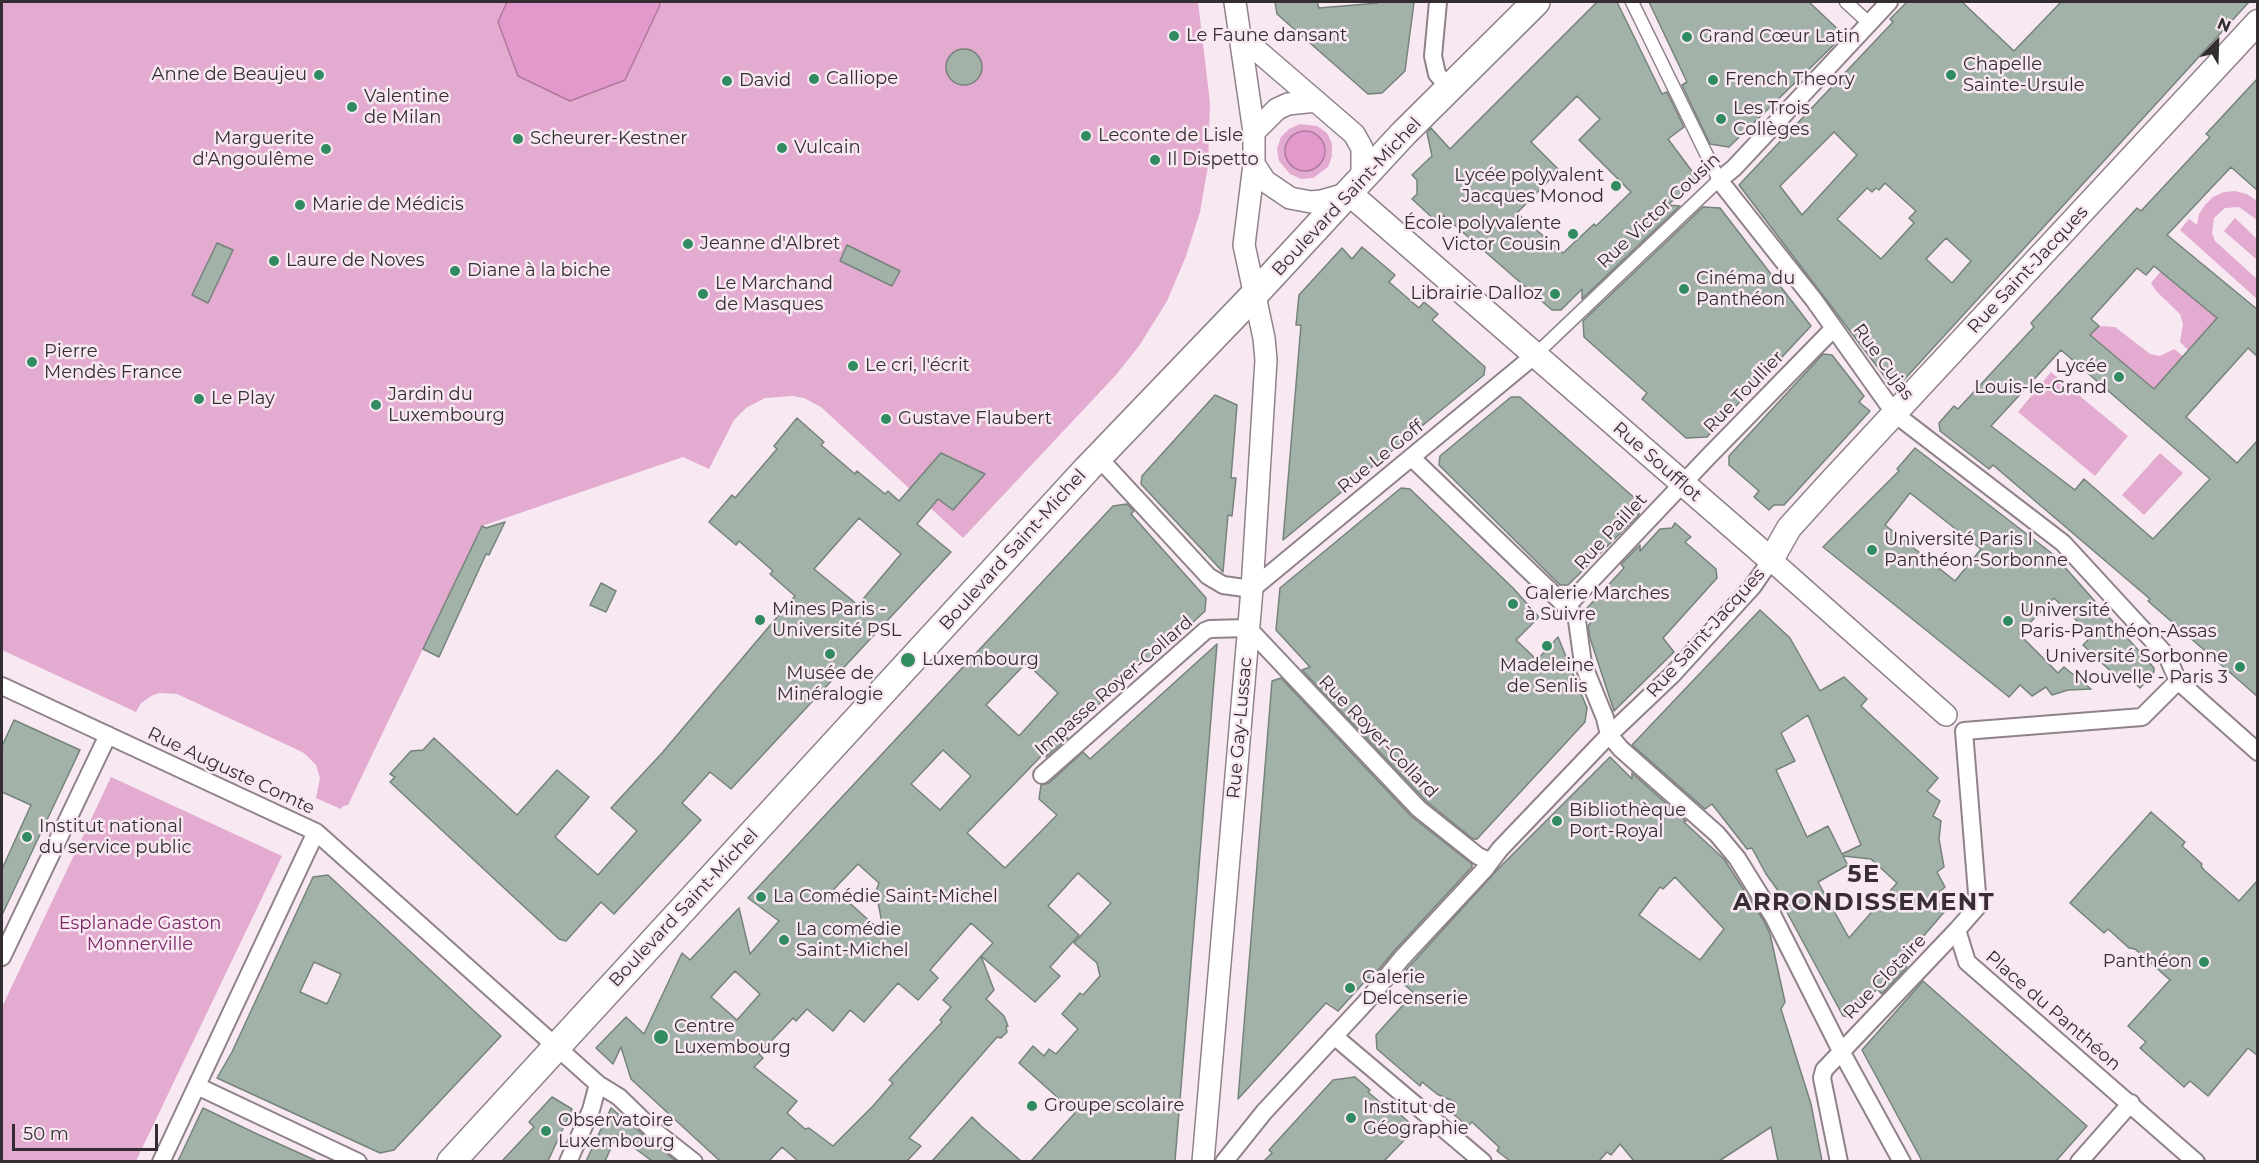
<!DOCTYPE html>
<html>
<head>
<meta charset="utf-8">
<style>
	body { margin:0 }
	#map { position:relative; width:2259px; height:1163px; overflow:hidden; background:#f8e8f2; font-family:Montserrat,sans-serif }
	canvas { display:block }
	.frame { position:absolute; inset:0; border:3px solid #342e32; pointer-events:none }
	.north { position:absolute; left:2187px; top:12px; width:60px; height:60px; -webkit-text-stroke:4px #f8e8f2; paint-order:stroke; rotate:23deg; font-size:16px; font-weight:700; line-height:24px; text-align:center; color:#342e32 }
	.north::after { content:''; display:block; margin:auto; width:21px; height:27px; background:#342e32; clip-path:polygon(50% 0,100% 100%,50% 72%,0 100%) }
	.scale { position:absolute; left:12px; top:1124px; width:146px; height:27px; box-sizing:border-box; border:3px solid #342e32; border-top:0; padding-left:8px; font-size:18px; line-height:21px; white-space:nowrap; color:#342e32; -webkit-text-stroke:4px #f8e8f2; paint-order:stroke }
</style>
</head>
<body>
<div id="map">
<canvas width="2259" height="1163"></canvas>
<div class="frame"></div>
<div class="north">N</div>
<div class="scale">50 m</div>
</div>
<script>
const ctx = document.querySelector('canvas').getContext('2d');
ctx.lineJoin = 'round';
function paint(path, color) {
  ctx.fillStyle = color;
  ctx.fill(path, 'evenodd');
}
function poly(rows) {
  const path = new Path2D();
  for (const r of rows) {
    if (r.length === 3) {
      path.moveTo(r[0] + r[2], r[1]);
      path.arc(r[0], r[1], r[2], 0, 2 * Math.PI);
      continue;
    }
    path.moveTo(r[0], r[1]);
    for (let i = 2; i < r.length; i += 2) path.lineTo(r[i], r[i + 1]);
  }
  return path;
}
function stroke(path, color, width, dash) {
  ctx.strokeStyle = color;
  ctx.lineWidth = width;
  ctx.lineCap = dash ? 'butt' : 'round';
  ctx.setLineDash(dash || []);
  ctx.stroke(path);
}
function label(font, color, halo, rows, align = 'center') {
  ctx.font = font + ' Montserrat,sans-serif';
  ctx.lineWidth = 5;
  ctx.setLineDash([]);
  ctx.textBaseline = 'middle';
  ctx.strokeStyle = halo;
  ctx.fillStyle = color;
  for (const [text, x, y, turn = 0] of rows) {
    ctx.save();
    ctx.translate(x, y);
    ctx.rotate((+turn || 0) * Math.PI / 180);
    ctx.textAlign = isNaN(turn) ? turn : align;
    if (halo) ctx.strokeText(text, 0, 0);
    ctx.fillText(text, 0, 0);
    ctx.restore();
  }
}
const green = poly([
	[2,2,1198,2,1210,103,1208,166,1200,212,1186,256,1167,301,1139,346,1115,376,963,538,821,407,804,398,793,396,765,398,746,408,734,420,709,469,683,457,482,526,348,805,343,806,341,809,316,798,320,778,316,765,304,753,283,743,177,694,160,693,153,695,141,703,136,712,2,650],
	[1300,124,1317,126,1327,133,1332,144,1332,156,1328,167,1313,178,1301,179,1290,174,1279,161,1277,149,1281,137,1289,129],
	[1304,131,1322,140,1326,150,1324,158,1286,142,1296,132],
	[2235,191,2247,194,2257,201,2257,220,2239,207,2225,208,2214,218,2212,233,2215,241,2257,279,2257,299,2180,230,2189,219,2197,225,2199,214,2205,205,2213,197,2224,192],
	[2235,218,2257,239,2256,259,2224,231],
	[2161,271,2217,318,2188,350,2180,342,2183,324,2180,314,2157,292,2151,283],
	[2099,326,2115,327,2150,354,2160,356,2174,349,2183,356,2154,389,2091,335],
	[2051,372,2128,436,2095,476,2018,412],
	[2160,453,2183,473,2144,515,2122,495],
	[111,777,282,856,136,1161,2,1161,2,1007]
]);
const water = poly([
	[507,2,659,2,660,5,625,80,570,101,518,76,498,22,507,2],
	[1305,151,20]
]);
const building = poly([
	[1275,2,1317,2,1319,8,1378,3,1378,2,1414,2,1405,71,1382,93,1368,94,1277,14,1275,2],
	[1597,2,1617,2,1662,94,1667,92,1684,127,1668,139,1697,178,1668,205,1680,206,1582,299,1582,289,1561,310,1552,310,1443,215,1437,222,1412,199,1417,194,1417,180,1412,175,1432,156,1427,133,1431,128,1450,149,1597,2],
	[1577,96,1600,119,1579,140,1631,192,1596,226,1594,224,1563,253,1517,213,1559,170,1531,142,1577,96],
	[1649,2,1809,2,1844,35,1729,147,1710,144,1682,85,1687,82,1649,2],
	[1907,2,1962,2,2014,51,2061,2,2249,2,1902,382,1888,381,1739,185,1893,22,1890,19,1907,2],
	[1834,132,1857,155,1802,215,1780,186,1834,132],
	[1885,183,1916,211,1909,218,1914,223,1881,259,1837,219,1867,188,1872,192,1876,188,1879,190,1885,183],
	[1946,238,1971,261,1952,283,1926,259,1946,238],
	[964,67,18],
	[2258,78,2258,191,2231,167,2167,235,2258,310,2258,357,2248,348,2186,417,2237,463,2258,440,2258,697,2148,601,2150,599,1993,465,1989,469,1940,431,1939,423,1954,406,1958,409,2034,327,2031,323,2137,208,2141,211,2210,137,2206,134,2258,78],
	[2154,266,2217,318,2154,389,2090,335,2099,326,2091,319,2137,268,2146,275,2154,266],
	[2061,350,2210,479,2153,539,2084,479,2075,490,1991,426,2061,350],
	[1703,207,1720,208,1811,326,1707,437,1686,438,1642,399,1647,393,1584,337,1583,321,1703,207],
	[217,243,233,250,208,303,192,295,217,243],
	[847,245,900,271,892,286,840,261,847,245],
	[1362,247,1395,275,1389,282,1419,308,1424,302,1438,314,1432,320,1485,367,1484,375,1283,540,1301,325,1296,325,1299,295,1342,248,1352,259,1362,247],
	[1823,354,1832,355,1864,396,1859,402,1870,411,1784,505,1774,505,1769,510,1754,497,1759,491,1729,465,1729,456,1823,354],
	[1215,395,1237,405,1231,478,1236,478,1232,516,1228,515,1223,572,1141,484,1142,476,1215,395],
	[1511,397,1520,397,1638,501,1639,515,1568,585,1560,585,1439,465,1440,456,1511,397],
	[797,418,824,442,821,445,855,474,857,471,885,494,888,491,899,501,941,453,985,474,953,510,938,499,917,524,951,552,731,789,710,772,682,803,701,820,614,914,601,902,566,941,559,939,390,782,395,777,390,774,411,751,423,750,434,738,517,815,557,770,589,797,555,837,598,875,637,831,611,808,662,753,795,596,770,574,773,571,739,541,736,545,709,522,732,495,735,498,777,449,774,446,797,418],
	[859,518,901,554,858,605,814,569,859,518],
	[1915,448,2054,555,2154,668,2154,672,2140,688,2128,677,2123,683,2083,645,2092,636,2054,598,2019,634,2058,673,2064,667,2091,689,2068,690,2052,695,2046,687,2032,696,2020,685,2009,697,1823,547,1899,471,1897,469,1915,448],
	[1910,493,1981,549,1955,581,1885,525,1910,493],
	[1401,488,1410,489,1513,588,1539,617,1516,640,1537,660,1558,637,1587,708,1585,722,1477,839,1473,839,1426,801,1302,670,1310,667,1276,630,1280,588,1401,488],
	[1127,504,1134,511,1131,514,1206,598,1205,611,1188,627,1186,625,1065,735,1068,738,1046,757,1048,749,967,833,1005,868,1057,815,1039,799,1041,785,1049,783,1083,752,1090,759,1217,644,1175,1161,1031,1161,1075,1113,1019,1063,1033,1046,1044,1056,1049,1049,1056,1054,1078,1029,1062,1014,1080,993,1083,995,1100,976,1097,963,1074,943,1111,903,1078,873,1048,906,1079,935,1050,967,1060,976,1035,1002,981,956,993,943,971,923,930,970,938,978,918,1000,898,983,864,1022,850,1010,833,1031,807,1009,796,1021,793,1018,759,1054,763,1058,754,1067,797,1101,787,1113,805,1129,809,1128,833,1146,873,1106,893,1083,889,1080,942,1022,940,1020,951,1007,943,1000,981,956,994,990,986,999,1004,1016,1008,1026,1006,1027,1007,1032,1001,1038,997,1037,909,1138,921,1146,907,1161,798,1161,782,1147,769,1161,720,1161,631,1079,621,1047,613,1064,596,1048,626,1017,644,1034,682,953,690,960,739,908,750,954,779,921,748,898,1113,506,1127,504],
	[1026,663,1058,693,1019,736,986,705,1026,663],
	[943,750,971,776,940,810,911,784,943,750],
	[858,864,879,883,876,891,884,934,834,889,858,864],
	[735,971,760,994,737,1020,711,997,735,971],
	[505,522,489,555,486,554,439,657,423,649,482,526,486,528,505,522],
	[1675,523,1691,537,1685,542,1716,569,1717,578,1663,638,1674,652,1614,711,1590,638,1588,626,1592,621,1587,608,1624,568,1621,564,1640,545,1640,551,1660,529,1672,528,1675,523],
	[601,583,616,591,606,612,590,605,601,583],
	[1760,610,1790,638,1820,691,1844,677,1867,699,1861,706,1938,778,1927,791,1940,801,1933,816,1941,821,1939,839,1944,867,1937,872,1945,887,1933,898,1946,910,1901,962,1907,967,1882,994,1877,989,1851,1017,1843,1016,1782,903,1785,900,1766,874,1752,848,1747,849,1712,804,1705,809,1632,745,1760,610],
	[1808,715,1861,845,1842,854,1828,826,1807,837,1776,770,1795,761,1781,733,1808,715],
	[1843,856,1871,859,1897,883,1849,938,1818,882,1848,865,1843,856],
	[1281,678,1411,816,1472,864,1472,867,1394,951,1371,979,1369,977,1338,1011,1326,1003,1238,1099,1272,681,1281,678],
	[14,720,80,750,2,915,2,869,31,805,2,792,2,746,14,720],
	[1610,757,1632,779,1632,773,1686,821,1684,822,1724,859,1764,921,1770,934,1785,1002,1781,1009,1811,1104,1822,1161,1778,1161,1771,1127,1719,1161,1634,1161,1620,1144,1611,1155,1607,1152,1599,1161,1510,1161,1497,1151,1499,1147,1472,1122,1468,1126,1448,1110,1455,1102,1437,1094,1422,1082,1420,1086,1377,1049,1376,1035,1414,993,1398,979,1498,869,1610,757],
	[1675,877,1724,929,1700,960,1639,915,1660,887,1663,889,1675,877],
	[2151,812,2185,842,2182,846,2202,864,2201,866,2204,870,2239,901,2258,880,2258,1056,2248,1048,2208,1096,2190,1081,2184,1087,2140,1048,2146,1042,2128,1026,2170,980,2135,949,2129,948,2108,929,2104,933,2070,903,2151,812],
	[328,875,501,1036,394,1150,380,1153,217,1078,232,1052,313,877,328,875],
	[314,962,341,974,327,1004,300,992,314,962],
	[1923,981,2087,1126,2056,1161,1922,1161,1862,1050,1923,981],
	[1355,1077,1370,1090,1368,1092,1395,1115,1397,1112,1416,1128,1384,1161,1264,1161,1272,1153,1269,1150,1333,1080,1355,1077],
	[552,1097,572,1109,548,1161,502,1161,534,1127,529,1122,552,1097],
	[203,1108,257,1134,317,1161,178,1161,203,1108],
	[611,1108,646,1137,676,1161,652,1161,617,1135,605,1161,586,1161,611,1108],
	[972,1117,981,1126,1021,1161,932,1161,972,1117]
]);
const pedestrian = poly([
	[1846,2,1869,23],
	[1535,355,1719,180,1632,2]
]);
const minor = poly([
	[1438,2,1433,56,1437,74,1450,89],
	[1889,2,1734,168,1719,180,1814,300,1895,414,2063,543,2167,656,2178,681],
	[1098,457,1208,576,1223,585,1252,589,1535,355],
	[1412,458,1573,613,1577,620,1583,664,1605,718,1609,735,1621,749,1717,834,1737,858,1773,916,1841,1051,1902,1162],
	[1567,606,1707,458,1834,328],
	[2,686,316,832,598,1084,619,1097,652,1129,694,1162],
	[1964,731,1978,906,1957,930,1967,962,2196,1162],
	[1964,731,2142,717,2178,681,2258,752],
	[1042,775,1205,631,1210,629,1248,628,1419,809,1478,856,1489,861],
	[2,957,108,735],
	[1334,1036,1483,1162],
	[197,1086,358,1162],
	[161,1162,316,832],
	[568,1162,591,1110,598,1084],
	[1224,1162,1264,1112,1366,1002,1402,958,1485,869,1500,849,1609,735,1672,675,1753,586,1771,560],
	[1839,1162,1822,1078,1824,1070,1957,930],
	[2079,1162,2131,1103]
]);
const tertiary = poly([
	[1238,34,1354,134,1362,148,1362,179],
	[1254,132,1277,109,1288,104,1316,101],
	[1254,164,1265,181,1290,198,1311,202,1321,201,1349,193],
	[1771,560,1946,715],
	[1203,1162,1252,589,1266,360,1264,338,1244,245,1254,164,1254,132,1235,2]
]);
const secondary = poly([
	[1349,193,1771,560,1789,528,1827,486,2258,22]
]);
const primary = poly([
	[451,1162,1087,469,1254,295,1403,134,1536,2]
]);
const markers = [
	[1174,36,6,"#308b61"],
	[1687,37,6,"#308b61"],
	[319,75,6,"#308b61"],
	[1951,75,6,"#308b61"],
	[814,79,6,"#308b61"],
	[1713,80,6,"#308b61"],
	[727,81,6,"#308b61"],
	[352,107,6,"#308b61"],
	[1721,119,6,"#308b61"],
	[1086,136,6,"#308b61"],
	[518,139,6,"#308b61"],
	[782,148,6,"#308b61"],
	[326,149,6,"#308b61"],
	[1155,160,6,"#308b61"],
	[1616,186,6,"#308b61"],
	[300,205,6,"#308b61"],
	[1573,234,6,"#308b61"],
	[688,244,6,"#308b61"],
	[274,261,6,"#308b61"],
	[455,271,6,"#308b61"],
	[1684,289,6,"#308b61"],
	[703,294,6,"#308b61"],
	[1555,294,6,"#308b61"],
	[32,362,6,"#308b61"],
	[853,366,6,"#308b61"],
	[2119,377,6,"#308b61"],
	[199,399,6,"#308b61"],
	[376,405,6,"#308b61"],
	[886,419,6,"#308b61"],
	[1872,550,6,"#308b61"],
	[1513,604,6,"#308b61"],
	[760,620,6,"#308b61"],
	[2008,621,6,"#308b61"],
	[1547,646,6,"#308b61"],
	[830,654,6,"#308b61"],
	[908,660,8,"#308b61"],
	[2240,667,6,"#308b61"],
	[1557,821,6,"#308b61"],
	[27,837,6,"#308b61"],
	[761,897,6,"#308b61"],
	[784,940,6,"#308b61"],
	[2204,962,6,"#308b61"],
	[1350,988,6,"#308b61"],
	[661,1037,8,"#308b61"],
	[1032,1106,6,"#308b61"],
	[1351,1118,6,"#308b61"],
	[546,1131,6,"#308b61"]
];
const poiNames = [
	["Le Faune dansant",1186,36],
	["Grand Cœur Latin",1699,37],
	["Chapelle",1963,65],
	["Sainte-Ursule",1963,86],
	["Anne de Beaujeu",307,75,"right"],
	["Calliope",826,79],
	["French Theory",1725,80],
	["David",739,81],
	["Valentine",364,97],
	["de Milan",364,118],
	["Les Trois",1733,109],
	["Collèges",1733,130],
	["Leconte de Lisle",1098,136],
	["Marguerite",314,139,"right"],
	["d'Angoulême",314,160,"right"],
	["Scheurer-Kestner",530,139],
	["Vulcain",794,148],
	["Il Dispetto",1167,160],
	["Lycée polyvalent",1604,176,"right"],
	["Jacques Monod",1604,197,"right"],
	["Marie de Médicis",312,205],
	["École polyvalente",1561,224,"right"],
	["Victor Cousin",1561,245,"right"],
	["Jeanne d'Albret",700,244],
	["Laure de Noves",286,261],
	["Diane à la biche",467,271],
	["Cinéma du",1696,279],
	["Panthéon",1696,300],
	["Le Marchand",715,284],
	["de Masques",715,305],
	["Librairie Dalloz",1543,294,"right"],
	["Pierre",44,352],
	["Mendès France",44,373],
	["Le cri, l'écrit",865,366],
	["Lycée",2107,367,"right"],
	["Louis-le-Grand",2107,388,"right"],
	["Jardin du",388,395],
	["Luxembourg",388,416],
	["Le Play",211,399],
	["Gustave Flaubert",898,419],
	["Université Paris I",1884,540],
	["Panthéon-Sorbonne",1884,561],
	["Galerie Marches",1525,594],
	["à Suivre",1525,615],
	["Mines Paris -",772,610],
	["Université PSL",772,631],
	["Université",2020,611],
	["Paris-Panthéon-Assas",2020,632],
	["Université Sorbonne",2228,657,"right"],
	["Nouvelle - Paris 3",2228,678,"right"],
	["Luxembourg",922,660],
	["Madeleine",1547,666,"center"],
	["de Senlis",1547,687,"center"],
	["Musée de",830,674,"center"],
	["Minéralogie",830,695,"center"],
	["Bibliothèque",1569,811],
	["Port-Royal",1569,832],
	["Institut national",39,827],
	["du service public",39,848],
	["La Comédie Saint-Michel",773,897],
	["La comédie",796,930],
	["Saint-Michel",796,951],
	["Panthéon",2192,962,"right"],
	["Galerie",1362,978],
	["Delcenserie",1362,999],
	["Centre",674,1027],
	["Luxembourg",674,1048],
	["Groupe scolaire",1044,1106],
	["Institut de",1363,1108],
	["Géographie",1363,1129],
	["Observatoire",558,1121],
	["Luxembourg",558,1142]
];
const streetNames = [
	["Boulevard Saint-Michel",1347,197,-47],
	["Rue Victor Cousin",1659,211,-43],
	["Rue Saint-Jacques",2028,270,-47],
	["Rue Cujas",1883,362,54],
	["Rue Toullier",1744,392,-46],
	["Rue Le Goff",1381,457,-39],
	["Rue Soufflot",1657,462,41],
	["Rue Paillet",1611,532,-47],
	["Boulevard Saint-Michel",1013,550,-48],
	["Rue Saint-Jacques",1706,633,-48],
	["Impasse Royer-Collard",1114,686,-41],
	["Rue Gay-Lussac",1240,728,-85],
	["Rue Royer-Collard",1378,737,46],
	["Rue Auguste Comte",231,771,25],
	["Boulevard Saint-Michel",684,908,-47],
	["Rue Clotaire",1885,977,-46],
	["Place du Panthéon",2053,1011,41]
];
const parkNames = [
	["Esplanade Gaston",140,924],
	["Monnerville",140,945]
];
const districtNames = [
	["5E",1864,875],
	["ARRONDISSEMENT",1864,903]
];
paint(green, '#e2abcf');
paint(water, '#e499cc');
stroke(water, '#af799e', 1.5);
paint(building, '#a2b2a8');
stroke(building, '#75837b', 1.5);
stroke(pedestrian, '#90828b', 15);
stroke(minor, '#90828b', 20);
stroke(tertiary, '#90828b', 24);
stroke(secondary, '#90828b', 27);
stroke(primary, '#90828b', 30);
stroke(pedestrian, '#fff', 12);
stroke(minor, '#fff', 16);
stroke(tertiary, '#fff', 21);
stroke(secondary, '#fff', 24);
stroke(primary, '#fff', 27);
for (const [x, y, r, color] of markers) {
  const dot = new Path2D();
  dot.arc(x, y, r, 0, 2 * Math.PI);
  ctx.fillStyle = color;
  ctx.fill(dot);
  stroke(dot, '#f8e8f2', 2);
}
label('18px', '#342e32', '#f8e8f2', poiNames, 'left');
label('18px', '#342e32', '#f8e8f2', streetNames);
label('18px', '#7d2767', '#f8e8f2', parkNames);
ctx.letterSpacing = '1.5px';
label('bold 24px', '#382d34', '#f8e8f2', districtNames);
ctx.letterSpacing = '0px';
</script>
</body>
</html>
